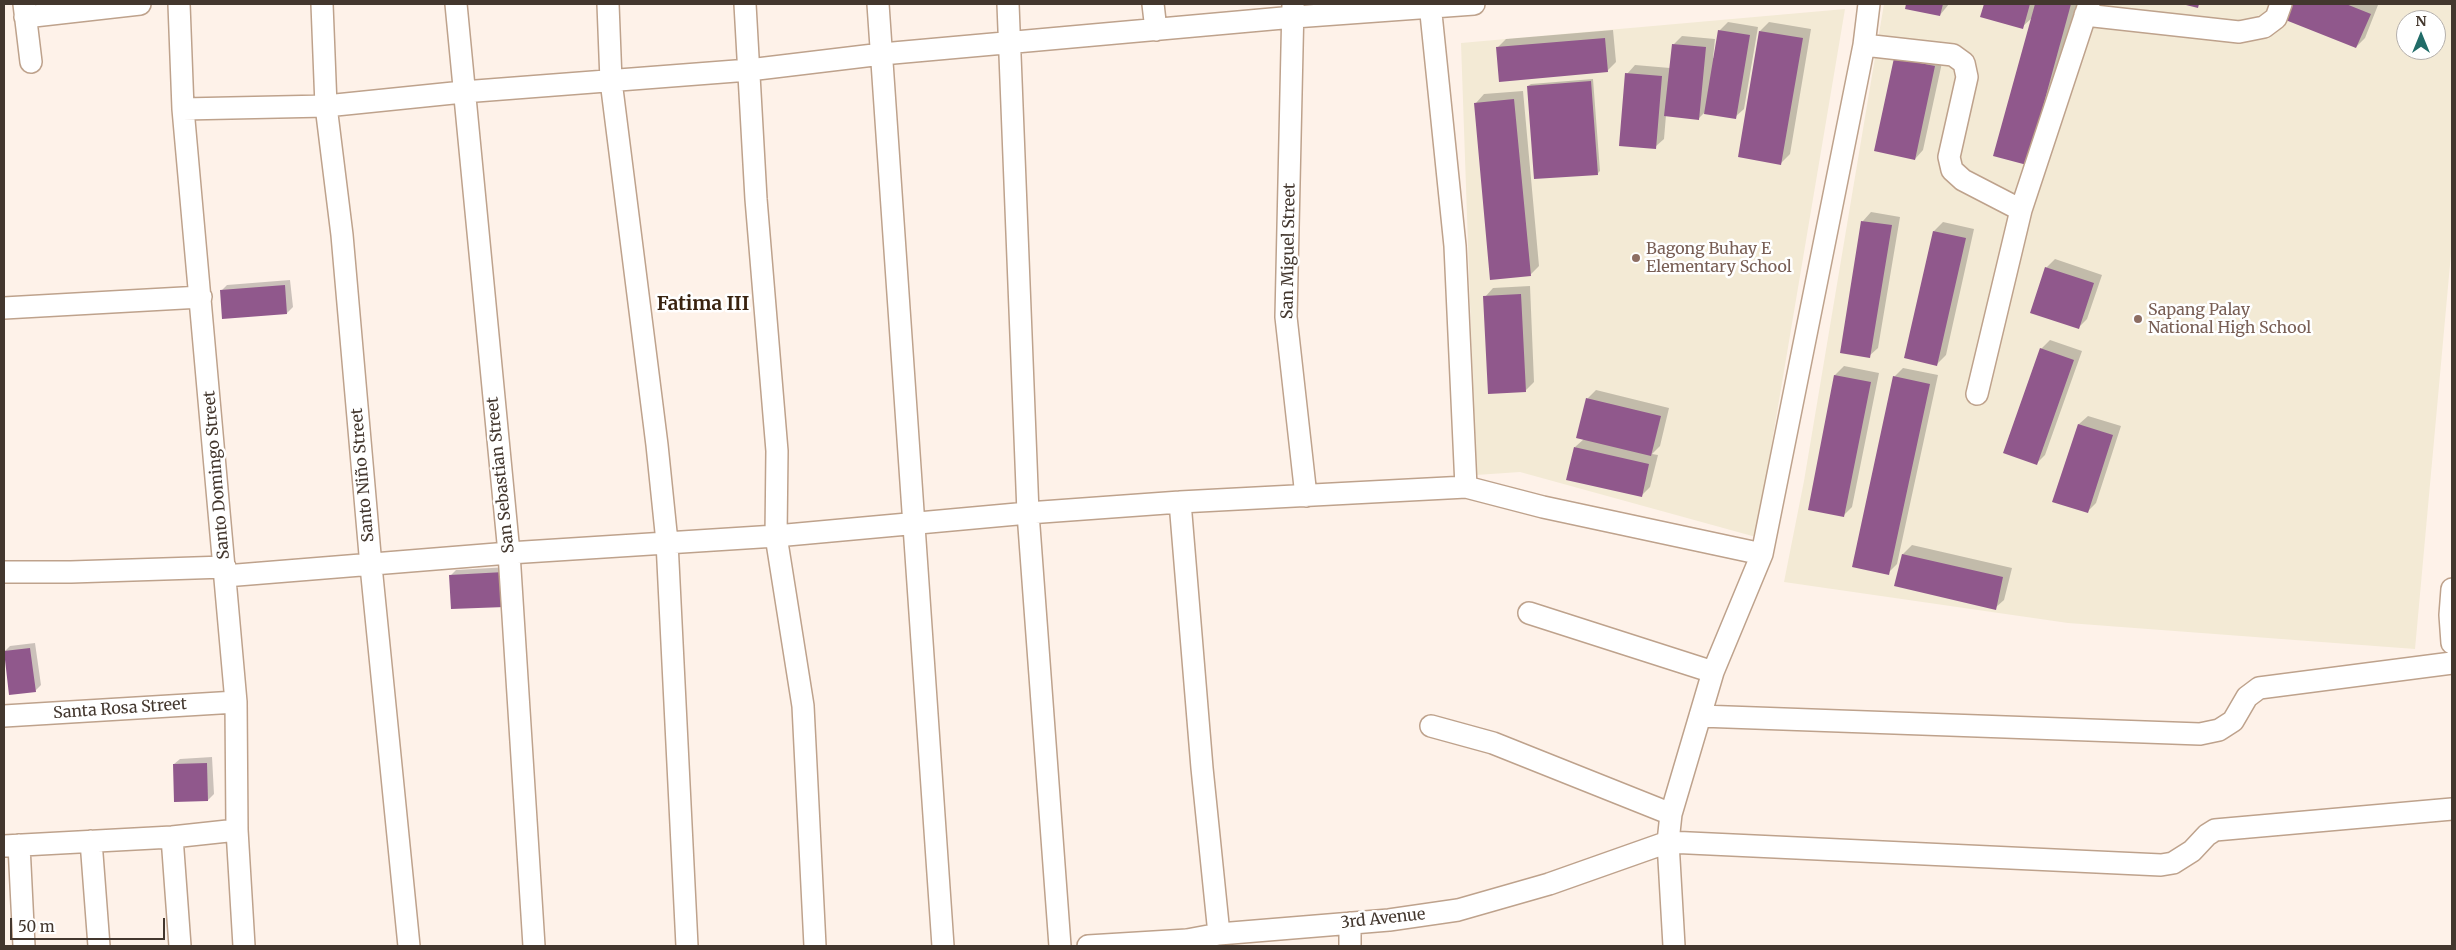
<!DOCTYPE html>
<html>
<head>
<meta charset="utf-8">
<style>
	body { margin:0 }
	#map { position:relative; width:2456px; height:950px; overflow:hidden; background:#fef2e9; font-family:Merriweather,serif }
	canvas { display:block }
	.frame { position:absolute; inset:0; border:5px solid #43372e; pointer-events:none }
	.north { position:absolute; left:2396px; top:10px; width:50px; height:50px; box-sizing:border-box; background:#fff; border:1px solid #b4afab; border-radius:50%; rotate:0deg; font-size:14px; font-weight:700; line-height:20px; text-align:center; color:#43372e }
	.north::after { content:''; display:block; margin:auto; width:18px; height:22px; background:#216c68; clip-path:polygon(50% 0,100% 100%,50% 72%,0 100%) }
	.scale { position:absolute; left:10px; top:918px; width:155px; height:22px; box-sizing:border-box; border:2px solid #43372e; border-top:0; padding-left:6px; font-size:15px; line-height:18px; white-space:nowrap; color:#43372e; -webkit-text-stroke:4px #fff; paint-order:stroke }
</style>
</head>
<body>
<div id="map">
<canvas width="2456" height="950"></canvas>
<div class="frame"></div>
<div class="north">N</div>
<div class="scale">50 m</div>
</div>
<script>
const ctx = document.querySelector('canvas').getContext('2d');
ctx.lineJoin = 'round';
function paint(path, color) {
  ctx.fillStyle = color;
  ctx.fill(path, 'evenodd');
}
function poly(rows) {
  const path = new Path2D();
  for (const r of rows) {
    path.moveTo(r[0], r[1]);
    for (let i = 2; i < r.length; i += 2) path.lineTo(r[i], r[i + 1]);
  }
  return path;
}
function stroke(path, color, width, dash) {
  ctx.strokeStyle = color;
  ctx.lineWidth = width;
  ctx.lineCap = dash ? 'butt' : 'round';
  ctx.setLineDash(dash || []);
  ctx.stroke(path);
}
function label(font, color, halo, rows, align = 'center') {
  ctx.font = font + ' Merriweather,serif';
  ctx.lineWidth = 5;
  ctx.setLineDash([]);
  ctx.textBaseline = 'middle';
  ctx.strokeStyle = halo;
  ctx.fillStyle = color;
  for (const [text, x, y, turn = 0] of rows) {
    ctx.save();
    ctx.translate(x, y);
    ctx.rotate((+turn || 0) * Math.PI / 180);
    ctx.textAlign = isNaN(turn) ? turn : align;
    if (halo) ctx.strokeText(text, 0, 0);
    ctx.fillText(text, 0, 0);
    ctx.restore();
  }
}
const industrial = poly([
	[1884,4,2452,4,2452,243,2415,649,2068,623,1784,582,1804,481],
	[2406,20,2436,20,2436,50,2406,50],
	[1845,9,1756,537,1520,472,1476,475,1461,43]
]);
const shadow = poly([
	[1908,4,1949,4,1940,15,1907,8],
	[1985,4,2077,4,2036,155,2033,17,2022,27,1982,16],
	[2290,4,2376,4,2378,5,2365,38,2356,47],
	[1728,22,1758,27,1744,109,1735,117,1705,112,1699,118,1666,115,1664,139,1655,147,1627,74,1635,65,1670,68,1673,45,1682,36,1715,39,1713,58,1715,58,1719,31],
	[1769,22,1811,29,1790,154,1781,163,1739,156,1760,31],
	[1613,30,1616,62,1607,71,1497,48,1506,39],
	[1895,58,1943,58,1923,150,1915,159],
	[1593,79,1600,171,1597,174,1528,86,1531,84],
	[1523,91,1539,266,1530,275,1476,103,1484,94],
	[1871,212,1900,217,1878,348,1869,356,1863,221],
	[1943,222,1974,229,1946,355,1937,364,1934,231],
	[2055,259,2102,275,2087,319,2078,328,2046,268],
	[290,280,293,307,287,313,221,291,227,285],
	[1530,286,1534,382,1525,391,1485,297,1493,288],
	[2050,340,2082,351,2045,455,2037,463,2041,349],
	[1844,366,1879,373,1852,507,1844,515,1809,509,1835,375],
	[1903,368,1938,375,1897,564,1888,573,1894,377],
	[1596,390,1669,408,1660,446,1652,454,1658,455,1650,487,1641,496,1575,447,1584,439,1587,399],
	[2088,416,2121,426,2096,503,2087,512,2079,424],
	[1912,545,2012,568,2004,600,1995,608,1896,585,1903,554],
	[509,567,511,600,451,575,456,570],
	[35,643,41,685,35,691,5,651,10,646],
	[212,757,214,794,208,800,174,764,180,759]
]);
const building = poly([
	[1906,4,1943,4,1940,16,1905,9],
	[1984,4,2030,4,2023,29,1980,17],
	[2035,4,2071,4,2027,165,1993,156],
	[2182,4,2199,4,2198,8],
	[2289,4,2346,4,2371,14,2356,48,2283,19],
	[1718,30,1750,35,1736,119,1704,114],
	[1759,31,1803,38,1781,165,1738,157],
	[1605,38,1608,72,1499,82,1496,47],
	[1672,44,1706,47,1699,120,1664,116],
	[1894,58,1935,66,1915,160,1874,151],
	[1625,73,1662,76,1656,149,1619,146],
	[1591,81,1598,175,1534,179,1527,86],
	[1514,99,1531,276,1490,280,1474,103],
	[1861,221,1892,225,1870,358,1840,353],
	[1933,231,1966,238,1937,366,1904,358],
	[2045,267,2094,283,2079,329,2030,313],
	[285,285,287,314,222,319,220,290],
	[1521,294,1526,392,1488,394,1483,296],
	[2040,348,2074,360,2037,465,2003,453],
	[1834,375,1871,382,1844,517,1808,510],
	[1893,376,1930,384,1889,575,1852,567],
	[1586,398,1661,416,1651,456,1576,438],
	[2078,424,2113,435,2088,513,2052,502],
	[1574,447,1649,464,1642,497,1566,480],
	[1902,554,2003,577,1996,610,1894,586],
	[504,572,505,607,451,609,449,575],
	[30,648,36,692,9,695,4,651],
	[207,763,208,801,174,802,173,764]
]);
const minor = poly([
	[24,4,31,62],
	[179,4,183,109,236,702,237,830,244,946],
	[322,4,326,106,342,235,371,566,409,946],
	[456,4,509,553,534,946],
	[608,4,611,81,657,445,667,542,687,946],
	[745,4,756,199,777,451,776,536,803,706,815,946],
	[878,4,943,946],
	[1008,4,1028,513,1060,946],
	[1153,4,1156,30],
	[1293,4,1286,317,1306,496],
	[1430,4,1455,246,1466,487],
	[2085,15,2239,32,2264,27,2276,18,2281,4],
	[25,17,140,4],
	[1864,45,1953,55,1964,63,1967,77,1949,157,1952,170,1963,180,2021,210],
	[183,109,326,106,463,92,749,70,882,54,1294,17,1474,4],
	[4,308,201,297],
	[1977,394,2021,210,2089,4],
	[1180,502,1202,768,1219,934],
	[4,572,71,572,225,567],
	[225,576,509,553,776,536,1028,513,1180,502,1466,487,1543,507,1762,554],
	[2452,589,2450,615,2452,643],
	[1529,613,1713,672],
	[4,716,236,702],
	[1700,716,2200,734,2219,730,2233,721,2247,697,2259,688,2452,663],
	[1431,726,1493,743,1671,814],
	[172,837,180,946],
	[91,841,99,946],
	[19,845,24,946],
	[4,846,172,837,237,830],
	[1088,946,1187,940,1219,934,1389,920,1458,910,1549,884,1668,842,2161,865,2173,863,2192,851,2207,835,2215,830,2452,809],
	[1350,946,1350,923],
	[1674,946,1668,842,1671,814,1713,672,1762,554,1864,45,1869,4]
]);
const markers = [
	[1636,258,5,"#8d6e63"],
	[2138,319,5,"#8d6e63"]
];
const educationNames = [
	["Bagong Buhay E",1646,249],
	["Elementary School",1646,267],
	["Sapang Palay",2148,310],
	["National High School",2148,328]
];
const streetNames = [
	["San Miguel Street",1289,251,-89],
	["Santo Domingo Street",217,475,-95],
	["Santo Niño Street",363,475,-95],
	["San Sebastian Street",501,475,-96],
	["Santa Rosa Street",120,709,-4],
	["3rd Avenue",1383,919,-6]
];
const quarterNames = [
	["Fatima III",703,305]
];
paint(industrial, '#f3ead5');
paint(shadow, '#0003');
paint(building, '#90588c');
stroke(minor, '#bea28c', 24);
stroke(minor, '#fff', 21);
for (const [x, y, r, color] of markers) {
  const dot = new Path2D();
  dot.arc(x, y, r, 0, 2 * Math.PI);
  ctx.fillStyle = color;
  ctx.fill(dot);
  stroke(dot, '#fff', 2);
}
label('16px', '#785e54', '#fff', educationNames, 'left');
label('16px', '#43372e', '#fff', streetNames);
label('bold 19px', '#392310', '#fff', quarterNames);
</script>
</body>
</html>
